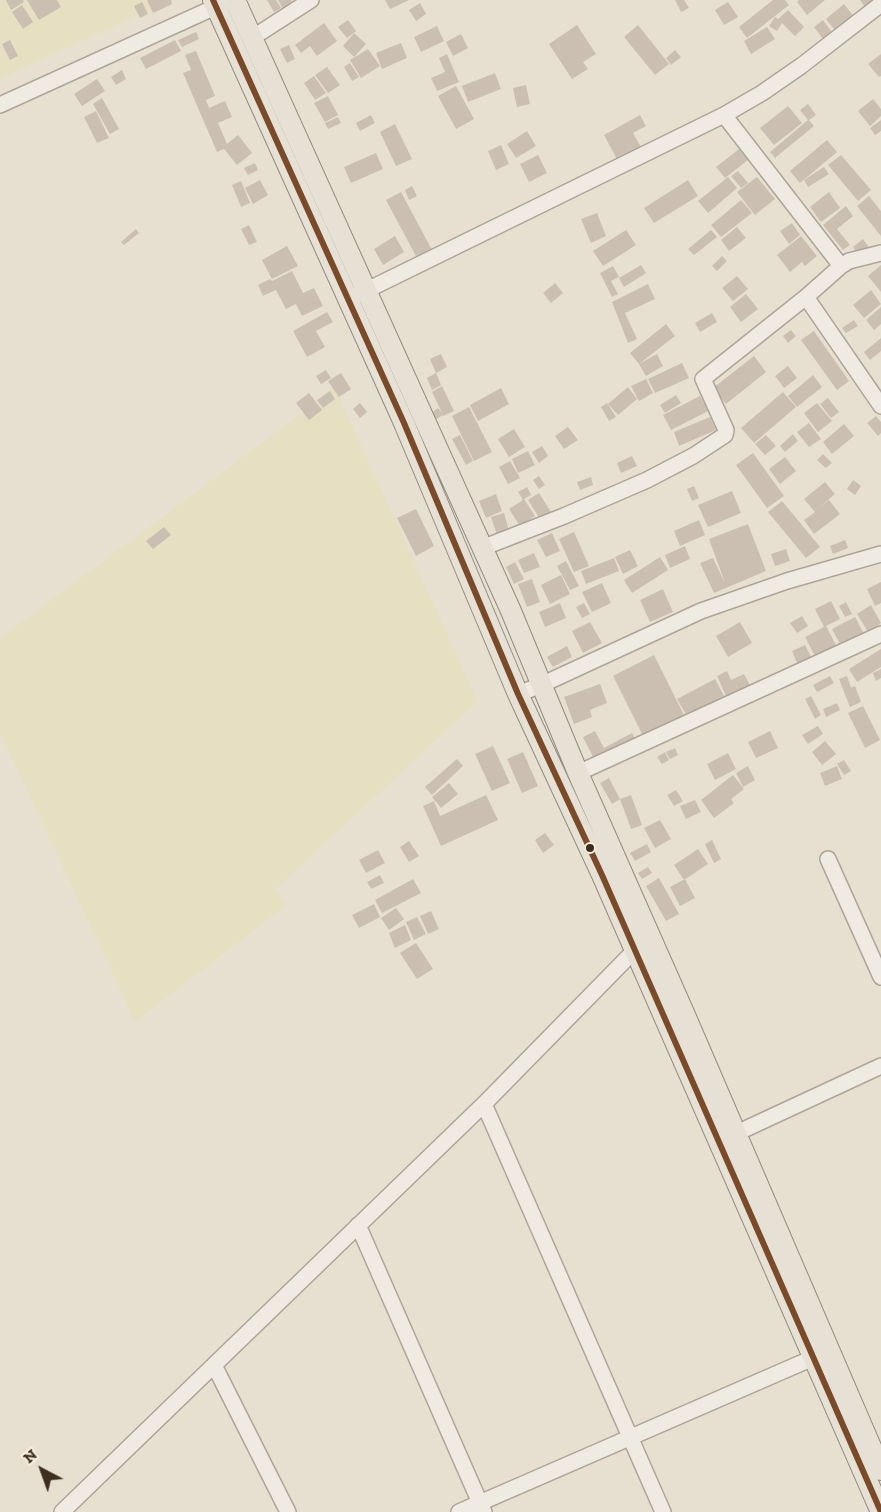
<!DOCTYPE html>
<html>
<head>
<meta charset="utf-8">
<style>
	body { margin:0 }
	#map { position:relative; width:881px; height:1512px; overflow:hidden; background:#e7e0d1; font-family:"Zilla Slab",serif }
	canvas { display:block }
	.north { position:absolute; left:12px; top:1440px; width:60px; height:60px; -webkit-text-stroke:4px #f7eed8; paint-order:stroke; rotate:319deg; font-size:16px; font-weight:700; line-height:24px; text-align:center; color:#3d2e20 }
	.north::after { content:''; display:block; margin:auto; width:21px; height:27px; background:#3d2e20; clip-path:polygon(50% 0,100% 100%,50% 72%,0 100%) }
</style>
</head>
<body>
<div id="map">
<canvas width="881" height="1512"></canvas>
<div class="north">N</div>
</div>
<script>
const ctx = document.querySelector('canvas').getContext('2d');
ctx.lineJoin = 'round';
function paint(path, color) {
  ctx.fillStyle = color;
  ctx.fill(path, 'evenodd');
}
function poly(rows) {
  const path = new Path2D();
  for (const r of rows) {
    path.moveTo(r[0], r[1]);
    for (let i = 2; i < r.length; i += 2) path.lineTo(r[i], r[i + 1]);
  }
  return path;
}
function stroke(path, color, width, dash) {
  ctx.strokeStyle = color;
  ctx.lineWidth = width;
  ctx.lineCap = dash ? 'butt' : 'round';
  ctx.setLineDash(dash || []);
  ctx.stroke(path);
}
const farmland = poly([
	[0,0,166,0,167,2,0,79],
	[335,388,478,701,276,889,287,905,135,1022,0,733,0,638]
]);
const building = poly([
	[6,0,23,0,24,2,11,10],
	[27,0,57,0,61,7,39,20],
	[147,0,171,0,172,4,153,13],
	[267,0,276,0,281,8,274,12],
	[278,0,291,0,294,6,284,11],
	[385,0,409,0,390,9],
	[675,0,684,0,689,8,681,12],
	[773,0,785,0,789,5,747,38,739,27],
	[799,0,825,0,807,15,797,2],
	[860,0,875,0,871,15],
	[142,2,148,14,140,18,134,6],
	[728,2,738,17,724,25,715,10],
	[420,3,426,14,416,21,409,10],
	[844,4,856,19,837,33,826,19],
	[22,5,33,22,23,29,12,12],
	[788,10,804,27,795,36,782,23,777,31,769,26,775,17,778,19],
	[348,20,356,31,347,38,338,27],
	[823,20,835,36,826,43,814,27],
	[324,23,337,41,317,56,310,46,301,53,295,45],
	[577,25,596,54,583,62,588,69,572,79,549,44],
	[638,25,669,64,655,75,624,37],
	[437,26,444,41,421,52,414,37],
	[767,27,775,39,751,54,744,41],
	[196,32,199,39,182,47,178,40],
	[354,33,366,44,354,57,343,46],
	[461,34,468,48,453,56,446,42],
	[10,40,18,56,10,60,2,44],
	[175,40,181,51,146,69,140,58],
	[401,43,407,58,382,69,376,53],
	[289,45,295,59,287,63,280,49],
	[368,49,380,66,361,78,350,60],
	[675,50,681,57,671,65,666,58],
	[196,51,215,96,206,100,209,108,225,101,232,117,218,123,227,144,238,135,252,153,237,165,224,149,217,152,183,73,191,70,185,55],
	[447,54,459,82,437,91,431,78,445,72,439,58],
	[881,54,881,76,879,77,868,64],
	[350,63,359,77,352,81,344,67],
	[327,67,340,85,328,93,315,75],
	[122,70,126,79,116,85,111,77],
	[495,73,501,89,468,102,462,86],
	[314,76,326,93,315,100,304,83],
	[97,79,105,91,82,106,74,94],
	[526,85,530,104,517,107,513,88],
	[456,86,474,119,456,129,438,96],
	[328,96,338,115,325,122,314,103],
	[102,98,119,129,110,134,93,104],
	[873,99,881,109,881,116,870,126,858,111],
	[808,104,816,115,809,120,814,126,775,158,770,152,808,120,800,110],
	[788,106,802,123,774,145,760,128],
	[96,111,109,138,97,143,84,117],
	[371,115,375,123,360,131,356,123],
	[640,115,646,126,633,133,642,149,619,163,604,135],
	[338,117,341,123,328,129,325,123],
	[881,120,881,131,875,135,870,128],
	[395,124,412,159,396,166,380,132],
	[527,131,536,146,516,158,507,144],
	[827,140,837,152,800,183,790,171],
	[501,145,509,164,496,170,488,151],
	[739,149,748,160,725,178,716,167],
	[376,153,383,169,351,183,344,167],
	[538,155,547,173,529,182,520,164],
	[841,155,871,190,858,201,828,165],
	[255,163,258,170,248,175,244,168],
	[824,167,829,174,808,187,804,180],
	[738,171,748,183,741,188,731,176],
	[728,177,737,188,708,213,698,201],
	[757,177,775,199,755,215,737,192],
	[260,180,268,195,253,204,245,188],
	[688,180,698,196,654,223,644,208],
	[241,181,250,203,241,207,232,185],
	[412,186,417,196,409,200,405,190],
	[401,192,432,250,417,258,386,200],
	[829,192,840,208,821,222,810,207],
	[869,196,881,211,881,236,857,206],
	[741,200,752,213,721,237,711,225],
	[846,206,853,216,837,229,850,245,843,250,823,225],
	[597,213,606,236,591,243,581,219],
	[792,223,800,235,789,244,780,231],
	[249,225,257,242,249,245,241,229],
	[737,227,746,238,729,251,721,240],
	[136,229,139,233,124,245,121,242],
	[626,230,636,245,603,266,593,251],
	[711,230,717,237,694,255,688,249],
	[395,236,404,252,383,265,374,249],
	[801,236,817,256,805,266,802,262,790,272,777,255],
	[863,239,871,250,862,258,853,247],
	[287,246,298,266,272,279,262,260],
	[722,256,727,261,717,271,712,266],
	[641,265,646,273,624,287,619,278],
	[881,265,881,292,868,276],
	[613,266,619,277,611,281,618,294,612,297,600,273],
	[292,271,303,293,314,288,323,306,302,316,296,304,286,309,276,290,263,296,258,285,270,279,272,281],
	[737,276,748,289,733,301,722,288],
	[555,283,563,293,551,303,543,293],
	[648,284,655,299,625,313,637,339,628,343,612,302],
	[871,290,881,304,864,318,853,305],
	[746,294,758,309,741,322,730,307],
	[881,307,881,324,874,330,866,320],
	[327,312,333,322,316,331,325,347,307,357,293,331],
	[712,313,717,322,700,332,695,323],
	[854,320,858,326,846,333,842,328],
	[666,324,675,336,639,364,630,353],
	[791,330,796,336,788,343,783,336],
	[814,331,849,381,837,390,801,340],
	[881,338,881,351,870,360,864,352],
	[441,354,447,367,436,373,430,359],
	[657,354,663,366,646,376,639,364],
	[754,356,766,372,726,404,713,388],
	[682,363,689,378,655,393,648,379],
	[788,366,797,378,784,388,775,376],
	[326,370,331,378,321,384,316,376],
	[341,373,351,389,339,397,328,381],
	[436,373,441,385,432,390,427,378],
	[813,375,822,387,797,407,788,396],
	[646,379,653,393,639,401,631,386],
	[442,386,454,411,443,416,443,415,435,420,430,414,438,408,442,413,432,392],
	[628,387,637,399,618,415,608,404],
	[501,388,509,404,478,421,470,405],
	[330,391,335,399,323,408,317,400],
	[783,392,796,407,754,443,741,428],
	[309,393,322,410,309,420,296,403],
	[676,395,681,403,665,413,660,405],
	[700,396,708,411,671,430,663,415],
	[828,398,839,412,831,418,820,404],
	[360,403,367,412,360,418,353,409],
	[607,403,616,417,609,421,601,407],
	[817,403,832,421,818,432,804,413],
	[469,407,492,452,474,461,452,416],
	[876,416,881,422,881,433,878,436,867,423],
	[710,417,716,430,679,446,674,432],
	[809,423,821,439,809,447,797,432],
	[844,424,854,436,832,454,823,442],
	[568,427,578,440,564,449,555,436],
	[514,429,525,447,509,457,498,439],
	[793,434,798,441,785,452,780,446],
	[460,435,473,461,466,465,452,439],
	[766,435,776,446,765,455,755,444],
	[542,446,548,456,539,463,532,452],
	[528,451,535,465,518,473,512,459],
	[753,453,784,496,767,508,736,465],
	[823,454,832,463,826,468,817,460],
	[632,456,637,466,621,473,617,463],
	[785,457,796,471,780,484,769,469],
	[510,461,520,478,508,484,499,467],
	[539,476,545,485,539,489,533,480],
	[591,477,593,485,580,490,577,482],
	[853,480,861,486,855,495,847,489],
	[825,482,835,494,820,507,829,500,840,514,814,534,804,520,815,512,804,499],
	[694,486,699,498,692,501,687,489],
	[527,487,531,495,524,499,535,516,520,526,509,509,523,500,518,492],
	[732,491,741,513,708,527,698,505],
	[539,493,551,512,540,519,528,500],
	[496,494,502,511,486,518,479,501],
	[782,501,820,547,806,558,768,512],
	[416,509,434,546,416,556,397,518],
	[504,513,509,531,497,535,491,517],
	[699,520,705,535,680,546,674,531],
	[748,524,766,571,714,593,700,563,713,558,725,583,709,539],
	[164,527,171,535,153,549,146,541],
	[574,532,589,566,574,572,559,539],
	[552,533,560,551,546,557,537,540],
	[845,540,848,548,833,554,830,546],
	[685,546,690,559,670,568,665,555],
	[786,549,790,561,775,566,771,554],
	[630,550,638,566,623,574,615,557],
	[534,553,540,567,524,573,518,560],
	[660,557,668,570,632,593,624,580],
	[614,558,619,571,586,584,581,571],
	[566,561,579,586,570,590,557,566],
	[515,562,524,579,514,584,506,567],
	[561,575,570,594,550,604,541,585],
	[532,579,540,602,527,607,518,584],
	[881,582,881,603,875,606,867,589],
	[602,583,611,603,592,612,582,592],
	[663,589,673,612,650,622,640,600],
	[831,601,840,619,826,626,838,649,817,660,805,637,824,627,815,609],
	[846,602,852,614,845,617,839,606],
	[560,603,566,618,545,627,539,612],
	[584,603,590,614,582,618,576,607],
	[871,605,881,623,868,632,857,614],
	[802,616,808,626,797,633,790,623],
	[855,617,864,634,841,646,832,629],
	[590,622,602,643,583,653,572,631],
	[740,622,752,643,728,657,716,636],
	[805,645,813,661,799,667,792,651],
	[567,646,572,657,553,667,547,657],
	[881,649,881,667,857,682,849,669],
	[654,655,686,719,645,740,613,676],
	[881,669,881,678,876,681,873,673],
	[727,671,731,680,744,674,751,687,727,698,717,676],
	[830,676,834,683,817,692,813,685],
	[847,676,851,688,855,686,861,702,850,707,839,679],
	[715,679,724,696,687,716,677,699],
	[600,684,607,703,590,710,592,717,574,724,564,697],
	[811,696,821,715,815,719,805,699],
	[837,703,840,710,826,717,823,709],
	[863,706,880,740,865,748,848,713],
	[818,726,823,734,808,744,802,735],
	[595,731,604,748,632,733,636,740,595,761,583,737],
	[770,731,778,748,756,758,748,742],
	[825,741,836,754,822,765,812,752],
	[493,746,510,783,492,791,475,754],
	[675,748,678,755,670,759,666,752],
	[523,752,538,786,522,793,507,759],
	[665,752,669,760,662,764,657,757],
	[728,753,736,769,715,780,707,764],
	[457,759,463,766,432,795,425,787],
	[844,760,851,771,844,775,837,764],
	[748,766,755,780,743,787,736,773],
	[837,766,842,779,825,786,820,773],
	[733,775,744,789,731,799,734,803,714,818,701,800],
	[609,778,620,799,631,795,642,825,631,829,620,799,612,804,600,783],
	[449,783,458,794,441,808,432,797],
	[676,790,683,801,674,806,667,795],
	[486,795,498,820,441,846,423,806,434,801,440,816],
	[695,800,701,812,686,819,680,806],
	[660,820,671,839,655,848,644,828],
	[545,833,554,845,543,853,535,840],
	[712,840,721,859,714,863,705,844],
	[409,841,419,856,409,862,400,847],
	[647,844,651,852,635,861,630,853],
	[698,849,708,864,684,880,674,865],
	[378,850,385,863,366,873,359,860],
	[648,867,652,873,642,879,638,873],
	[380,875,384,883,371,889,367,882],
	[659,878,679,914,666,921,646,886],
	[413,879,421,893,382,913,375,900],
	[685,879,695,898,680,906,670,887],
	[374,904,380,917,359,928,352,915],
	[396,908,404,919,389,930,381,918],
	[431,911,439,929,428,934,420,916],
	[417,917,426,934,414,940,406,922],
	[405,925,411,940,395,948,389,933],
	[416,943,433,969,417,979,400,953]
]);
const minor = poly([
	[252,38,311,0],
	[0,105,224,3],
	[724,115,841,266,849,261,881,253],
	[359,294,724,115,762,93,801,66,881,4],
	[806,297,841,266],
	[482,548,564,516,647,480,693,456,725,435,726,430,703,379,806,297,881,406],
	[518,694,541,685,701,611,787,581,881,554],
	[578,773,881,634],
	[828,859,881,977],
	[484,1104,663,1512],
	[726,1138,881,1066],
	[358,1225,484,1512],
	[214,1365,288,1512],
	[62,1512,484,1104,635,950,644,945],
	[459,1512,822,1354]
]);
const major = poly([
	[213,0,404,423,518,694,602,875,881,1512],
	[235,0,511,611,578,773,685,1015,881,1470]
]);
const bus1 = poly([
	[213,0,404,423,518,694,602,875,881,1512]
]);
const markers = [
	[590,848,5,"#3d2e20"]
];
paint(farmland, '#e6dfc2');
paint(building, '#cbbfb2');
stroke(minor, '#ada599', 18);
stroke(major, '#928b80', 22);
stroke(minor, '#efebe3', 15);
stroke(major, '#e6e1d4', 20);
stroke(bus1, '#7a4b2a', 6);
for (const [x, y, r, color] of markers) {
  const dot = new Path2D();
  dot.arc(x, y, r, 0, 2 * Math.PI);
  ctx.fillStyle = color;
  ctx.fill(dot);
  stroke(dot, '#f7eed8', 2);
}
</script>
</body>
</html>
